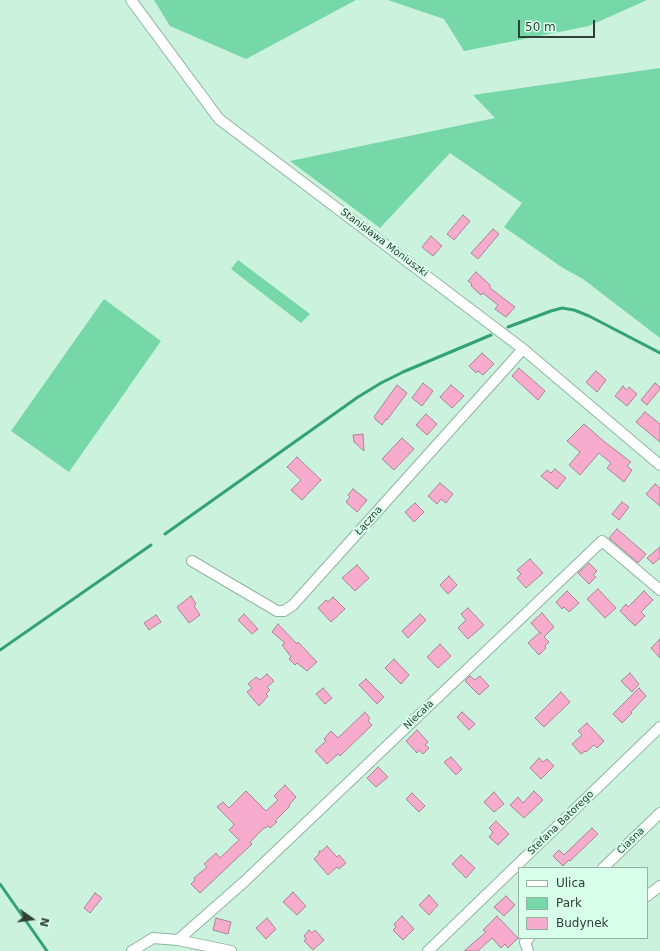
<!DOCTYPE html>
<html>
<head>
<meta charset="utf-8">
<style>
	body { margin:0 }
	#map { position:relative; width:660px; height:951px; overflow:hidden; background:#cbf2dc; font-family:"DejaVu Sans",sans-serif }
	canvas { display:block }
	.legend { position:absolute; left:518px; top:867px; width:130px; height:72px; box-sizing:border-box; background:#d8ffea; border:1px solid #95b2a2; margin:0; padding:5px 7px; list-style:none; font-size:12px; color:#303f37 }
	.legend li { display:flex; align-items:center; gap:8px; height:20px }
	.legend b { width:20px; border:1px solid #95b2a2 }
	.north { position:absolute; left:12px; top:899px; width:40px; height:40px; -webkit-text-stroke:3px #d8ffea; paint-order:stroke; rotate:104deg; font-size:11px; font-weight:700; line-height:16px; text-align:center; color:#303f37 }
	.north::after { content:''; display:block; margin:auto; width:14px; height:18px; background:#303f37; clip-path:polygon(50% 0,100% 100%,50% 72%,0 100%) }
	.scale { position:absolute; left:518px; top:20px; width:77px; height:18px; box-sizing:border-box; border:2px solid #303f37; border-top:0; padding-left:5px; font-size:12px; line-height:14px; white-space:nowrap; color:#303f37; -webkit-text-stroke:3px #d8ffea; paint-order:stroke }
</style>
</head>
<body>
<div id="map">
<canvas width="660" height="951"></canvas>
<ul class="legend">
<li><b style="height:5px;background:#fff"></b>Ulica</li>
<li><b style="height:11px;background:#76d7a8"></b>Park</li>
<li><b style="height:11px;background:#f7acce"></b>Budynek</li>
</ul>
<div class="north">N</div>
<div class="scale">50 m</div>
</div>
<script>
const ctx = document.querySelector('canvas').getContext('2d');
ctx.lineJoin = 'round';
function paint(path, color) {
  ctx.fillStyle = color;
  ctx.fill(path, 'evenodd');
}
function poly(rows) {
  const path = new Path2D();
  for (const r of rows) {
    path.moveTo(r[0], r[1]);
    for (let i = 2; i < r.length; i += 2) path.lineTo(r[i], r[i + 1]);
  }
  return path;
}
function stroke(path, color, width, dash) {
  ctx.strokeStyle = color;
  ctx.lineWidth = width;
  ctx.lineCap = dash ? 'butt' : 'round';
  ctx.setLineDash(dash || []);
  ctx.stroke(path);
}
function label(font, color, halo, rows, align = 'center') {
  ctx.font = font + ' "DejaVu Sans",sans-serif';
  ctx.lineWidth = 4;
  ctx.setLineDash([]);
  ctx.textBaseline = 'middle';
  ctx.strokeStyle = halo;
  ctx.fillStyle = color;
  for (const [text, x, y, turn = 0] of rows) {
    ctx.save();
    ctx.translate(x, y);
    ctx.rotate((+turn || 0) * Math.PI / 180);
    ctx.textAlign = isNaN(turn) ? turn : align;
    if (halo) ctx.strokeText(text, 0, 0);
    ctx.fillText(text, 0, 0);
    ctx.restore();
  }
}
const green = poly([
	[154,0,356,0,246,59,170,26],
	[388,0,647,0,589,26,464,51,444,19],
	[660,68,660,338,583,279,563,268,504,227,522,203,450,153,380,228,290,161,495,118,473,95],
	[238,260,310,314,301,323,231,269],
	[104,299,161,341,69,472,11,431]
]);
const stream = poly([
	[508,327,551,311,562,308,574,310,589,316,660,353],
	[165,534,358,397,381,383,403,372,491,335],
	[0,650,151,545],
	[0,884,47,951]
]);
const building = poly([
	[463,215,470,221,454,240,447,234,463,215],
	[493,229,499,234,478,259,471,253,493,229],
	[431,236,442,246,433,256,422,247,431,236],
	[476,272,490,285,490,288,515,307,506,317,495,309,498,305,483,293,481,295,471,286,472,284,468,281,476,272],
	[482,353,494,364,483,375,478,371,476,373,469,366,482,353],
	[519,368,545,391,538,400,512,376,519,368],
	[596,371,606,380,597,392,586,382,596,371],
	[423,383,433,391,422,406,412,398,423,383],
	[655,383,660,387,660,389,647,405,641,400,655,383],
	[397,385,407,393,387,420,386,419,382,425,375,419,375,418,374,417,397,385],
	[451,385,464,396,452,408,440,397,451,385],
	[623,386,626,390,629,387,637,394,627,406,615,396,623,386],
	[645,412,660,424,660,442,636,422,645,412],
	[426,414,437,424,427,435,416,425,426,414],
	[584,424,606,443,631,462,627,466,632,470,624,482,607,468,611,463,599,453,580,475,569,465,580,452,567,441,584,424],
	[363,434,364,451,354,442,353,435,363,434],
	[402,438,414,449,394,470,382,459,402,438],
	[297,457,321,480,302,500,291,490,301,480,287,467,297,457],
	[555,469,566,478,557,489,541,476,547,470,551,473,555,469],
	[440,483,453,494,446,503,441,499,437,504,428,496,440,483],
	[655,484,660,488,660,506,646,494,655,484],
	[353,489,367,500,357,512,346,502,350,497,348,495,353,489],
	[622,502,629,507,619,520,612,514,622,502],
	[415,503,424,512,414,522,405,512,415,503],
	[617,529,646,554,638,563,609,538,617,529],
	[660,547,660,558,653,564,647,558,660,547],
	[530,559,543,573,526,588,517,578,521,574,517,570,530,559],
	[589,563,597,571,593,575,596,577,589,584,578,573,589,563],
	[357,565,369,578,355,591,342,578,357,565],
	[449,576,457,585,448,594,440,585,449,576],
	[598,589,616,608,605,618,587,599,598,589],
	[567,591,579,603,569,612,564,607,562,609,556,602,567,591],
	[644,591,653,600,641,612,645,616,635,626,620,611,626,604,628,607,644,591],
	[191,596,196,604,194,606,200,615,189,623,177,607,191,596],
	[333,597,345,609,331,622,318,608,326,600,328,602,333,597],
	[468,608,484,625,468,639,458,628,466,620,461,614,468,608],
	[542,613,554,627,544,637,549,642,545,646,546,648,539,655,528,643,540,632,541,634,531,623,542,613],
	[244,614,258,629,252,634,238,620,244,614],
	[420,614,426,620,408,638,402,631,420,614],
	[156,615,161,622,149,630,144,623,156,615],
	[278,624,297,644,298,642,317,662,307,671,297,663,295,665,289,659,291,657,282,645,285,643,272,632,278,624],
	[660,639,660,658,651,648,660,639],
	[440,644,451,656,438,668,427,657,440,644],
	[394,659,409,675,401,684,385,668,394,659],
	[630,673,639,684,632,692,621,681,630,673],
	[267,674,274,681,267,687,270,690,266,694,268,696,259,706,247,692,252,688,248,684,256,677,260,680,267,674],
	[470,676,475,680,480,676,489,686,479,695,465,681,470,676],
	[366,679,384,697,377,704,359,685,366,679],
	[323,688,332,698,325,704,316,694,323,688],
	[639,688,646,696,631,712,632,713,622,723,613,714,639,688],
	[561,692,570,702,544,727,535,718,561,692],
	[365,712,370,718,368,721,372,725,340,756,338,754,327,764,315,751,326,741,324,739,331,731,338,738,365,712],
	[462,712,475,724,469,730,457,717,462,712],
	[587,723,604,741,597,748,594,745,586,752,585,751,581,754,572,744,582,735,578,731,587,723],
	[417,730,428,742,425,745,429,748,423,754,419,750,417,753,406,741,417,730],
	[451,757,462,769,456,775,444,762,451,757],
	[539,758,543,762,547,759,554,766,541,779,530,768,539,758],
	[378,767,388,777,376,787,367,778,378,767],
	[285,785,296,797,289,805,290,806,275,821,277,822,270,828,268,826,265,828,264,828,250,842,252,844,200,893,191,884,195,880,194,878,207,867,204,864,216,853,220,858,239,840,229,830,234,825,233,823,217,807,223,802,229,808,246,791,266,811,278,800,274,796,285,785],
	[534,791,543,800,524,818,510,805,518,797,523,803,534,791],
	[494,792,504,804,494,812,484,802,494,792],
	[412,793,425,806,419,812,406,799,412,793],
	[496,821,509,834,498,845,489,837,493,832,489,828,496,821],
	[592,828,598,834,570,861,569,860,563,866,553,856,559,850,564,855,592,828],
	[327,846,337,857,339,855,346,863,339,869,337,867,328,875,314,859,319,854,319,851,322,851,327,846],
	[461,855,475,868,466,878,452,864,461,855],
	[293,892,306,906,297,915,283,902,293,892],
	[95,893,102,898,90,913,84,908,95,893],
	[429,895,438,905,429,915,419,905,429,895],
	[506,896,515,905,504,916,494,907,506,896],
	[402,916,414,929,403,940,393,930,396,927,394,924,402,916],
	[497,916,518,938,508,948,505,944,501,948,492,938,478,951,464,951,486,932,483,930,497,916],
	[216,918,231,922,228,934,213,930,216,918],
	[267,918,276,929,266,939,256,928,267,918],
	[309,930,312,933,315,930,324,940,313,950,304,941,306,939,304,936,309,930]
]);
const minor = poly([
	[131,0,219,119,523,349,660,465],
	[192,561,277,611,284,611,293,605,523,349],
	[603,868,660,813],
	[647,896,660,886],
	[178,940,245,881,602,541,660,590],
	[132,951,153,938,178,940,231,951],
	[428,951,660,727],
	[528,951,525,942,529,938]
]);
const streetNames = [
	["Stanisława Moniuszki",384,243,37],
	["Łączna",369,521,-48],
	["Niecała",419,715,-44],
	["Stefana Batorego",561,823,-44],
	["Ciasna",631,841,-44]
];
paint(green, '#76d7a8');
stroke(stream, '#34a273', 3);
paint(building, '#f7acce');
stroke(building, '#a98595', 1);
stroke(minor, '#90b4a0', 12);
stroke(minor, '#fff', 10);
label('10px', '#303f37', '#d8ffea', streetNames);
</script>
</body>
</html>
